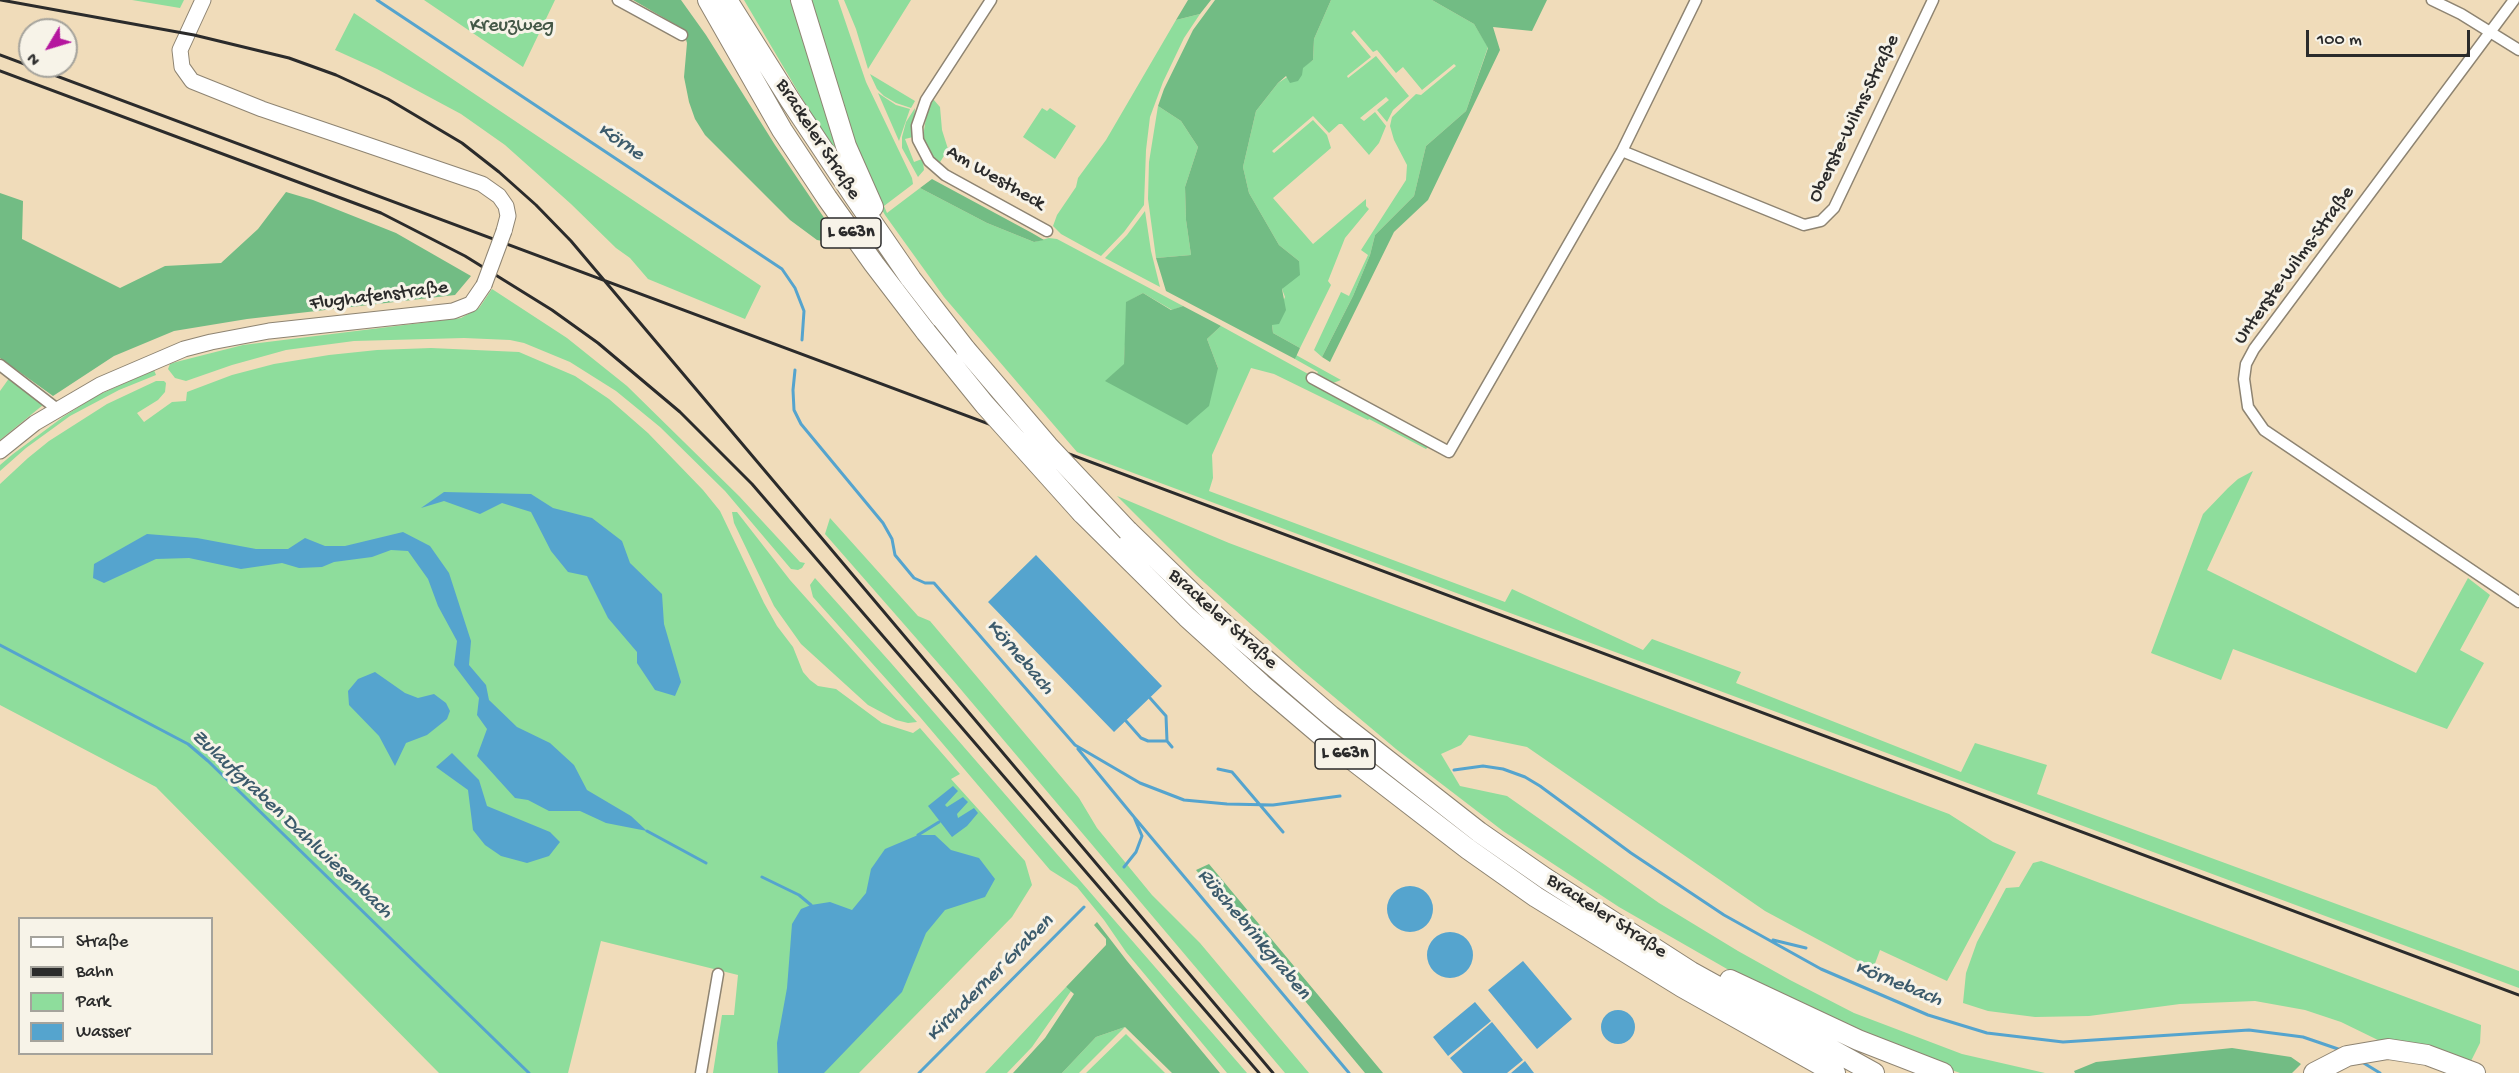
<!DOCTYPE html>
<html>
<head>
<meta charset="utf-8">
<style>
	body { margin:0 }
	#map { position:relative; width:2519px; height:1073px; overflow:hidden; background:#f0dcba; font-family:"Gochi Hand",sans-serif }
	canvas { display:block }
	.legend { position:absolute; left:18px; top:917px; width:195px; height:138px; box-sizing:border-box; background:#f7f3e8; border:2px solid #a5a39c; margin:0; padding:8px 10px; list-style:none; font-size:18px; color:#2b2b2b }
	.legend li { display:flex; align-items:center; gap:12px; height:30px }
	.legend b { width:30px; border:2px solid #a5a39c }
	.north { position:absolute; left:18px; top:18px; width:60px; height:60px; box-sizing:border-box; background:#f7f3e8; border:2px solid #a5a39c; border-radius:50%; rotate:232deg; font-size:16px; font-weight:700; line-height:24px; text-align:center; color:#2b2b2b }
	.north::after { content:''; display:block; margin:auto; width:21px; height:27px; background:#b5179e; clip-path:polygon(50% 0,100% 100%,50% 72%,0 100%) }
	.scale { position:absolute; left:2306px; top:30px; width:164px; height:27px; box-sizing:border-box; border:3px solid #2b2b2b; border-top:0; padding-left:8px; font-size:18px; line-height:21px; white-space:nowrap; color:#2b2b2b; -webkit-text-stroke:4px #f7f3e8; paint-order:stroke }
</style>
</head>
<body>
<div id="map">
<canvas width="2519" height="1073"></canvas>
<ul class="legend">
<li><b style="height:8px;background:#fff"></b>Straße</li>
<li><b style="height:8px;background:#2b2b2b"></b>Bahn</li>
<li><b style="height:16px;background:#8edd9c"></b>Park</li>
<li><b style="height:16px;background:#55a4ce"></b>Wasser</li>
</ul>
<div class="north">N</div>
<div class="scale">100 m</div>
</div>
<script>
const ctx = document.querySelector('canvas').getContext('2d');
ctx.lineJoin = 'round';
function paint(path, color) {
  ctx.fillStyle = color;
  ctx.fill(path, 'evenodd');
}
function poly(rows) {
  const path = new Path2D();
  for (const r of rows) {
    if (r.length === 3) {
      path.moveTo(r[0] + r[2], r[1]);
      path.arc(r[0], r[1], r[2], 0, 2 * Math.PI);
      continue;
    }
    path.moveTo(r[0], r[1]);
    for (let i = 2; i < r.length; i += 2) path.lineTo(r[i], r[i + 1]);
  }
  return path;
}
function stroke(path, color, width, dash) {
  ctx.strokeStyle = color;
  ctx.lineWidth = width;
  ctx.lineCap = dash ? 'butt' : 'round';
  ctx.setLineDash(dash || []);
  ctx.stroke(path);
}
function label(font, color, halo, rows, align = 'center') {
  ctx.font = font + ' "Gochi Hand",sans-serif';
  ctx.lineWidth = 6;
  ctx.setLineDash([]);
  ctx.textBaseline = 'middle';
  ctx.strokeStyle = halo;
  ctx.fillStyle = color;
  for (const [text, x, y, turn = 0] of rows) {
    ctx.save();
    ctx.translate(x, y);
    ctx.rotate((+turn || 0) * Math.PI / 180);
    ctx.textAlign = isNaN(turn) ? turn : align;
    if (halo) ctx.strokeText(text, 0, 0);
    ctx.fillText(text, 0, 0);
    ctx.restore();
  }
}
const green = poly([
	[132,0,184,0,180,8],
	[424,0,555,0,523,67],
	[744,0,794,0,846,168,810,112],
	[806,0,838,0,866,82,912,178,913,184,884,206,887,213,920,188,987,223,1034,242,1049,238,1057,239,1183,306,1172,310,1143,293,1127,302,1124,365,1106,381,1218,368,1207,339,1221,326,1310,375,1307,382,1428,447,1426,449,1369,419,1368,420,1274,374,1251,368,1212,455,1213,478,1209,491,1505,602,1512,589,1643,650,1652,639,1741,672,1736,683,1961,772,1975,743,2047,765,2037,794,2519,971,2519,988,1077,452,944,297,885,215,870,189],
	[844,0,911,0,868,69,856,29],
	[1331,0,1432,0,1474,24,1488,47,1466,111,1426,146,1414,196,1375,235,1370,255,1353,296,1322,357,1314,350,1341,292,1349,296,1368,255,1361,250,1406,180,1407,165,1394,140,1390,126,1392,117,1416,94,1421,95,1456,66,1454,64,1422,90,1403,67,1396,73,1377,50,1373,52,1354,30,1351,33,1371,57,1347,76,1348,78,1376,56,1409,96,1393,110,1387,122,1377,110,1389,100,1386,97,1360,118,1364,121,1375,112,1386,126,1379,143,1369,155,1342,124,1339,124,1329,133,1313,116,1272,151,1274,153,1313,120,1327,135,1331,148,1273,198,1313,244,1366,199,1366,206,1369,209,1345,238,1328,281,1331,285,1300,348,1273,333,1272,325,1285,297,1282,289,1299,261,1279,245,1249,193,1243,167,1256,111,1278,83,1313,60,1314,39],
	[354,13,761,286,745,319,648,279,630,258,616,248,571,204,505,145,461,114,377,69,335,50],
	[1200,14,1184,38,1163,82,1150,117,1146,150,1144,205,1124,232,1101,256,1061,234,1053,226,1057,215,1076,187,1078,178,1106,140,1176,20],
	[870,74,915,101,911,108,896,103,884,96,877,89],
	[878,93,896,105,910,109,899,141],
	[933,99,940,107,942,130,948,149,939,164,927,150,923,137,927,111],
	[1158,106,1181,121,1198,147,1185,187,1186,220,1191,255,1156,258,1148,199,1149,162],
	[915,108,913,137,905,139,914,162,922,159,923,162,924,170,918,177,902,148,902,137,906,122],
	[1042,108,1047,111,1050,108,1076,126,1055,159,1023,137],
	[1145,211,1151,251,1160,287,1105,258,1127,235],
	[492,289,567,338,627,386,739,496,800,562,805,563,802,568,798,570,791,569,725,491,660,427,616,391,570,362,524,343,510,340,464,338,354,341,286,350,232,365,186,381,175,378,168,369,170,364,176,362,243,345,461,318,479,308],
	[431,348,519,352,575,376,609,399,648,433,703,490,720,511,764,603,777,626,793,647,803,672,810,680,818,686,836,689,882,723,913,733,920,728,960,774,951,779,1025,861,1032,885,1012,917,859,1073,713,1073,722,1015,734,1015,738,975,601,941,568,1073,439,1073,156,787,0,705,0,484,28,458,49,441,107,404,156,381,164,381,166,383,165,392,158,400,137,413,144,422,172,402,186,401,187,392,232,375,274,364,329,355,377,350],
	[1296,355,1341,380,1333,383,1327,382,1316,376,1318,372,1295,359],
	[154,370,156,375,119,390,70,416,26,448,0,471,0,465,13,454,63,417,96,396],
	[10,377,43,405,0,440,0,391],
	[2253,471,2207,570,2416,673,2468,578,2490,595,2460,650,2484,663,2447,729,2233,649,2221,680,2151,653,2203,514,2228,488,2238,479],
	[1117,496,1229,543,1949,814,1993,842,2016,852,1947,981,1880,950,1873,969,1765,911,1527,747,1469,735,1461,745,1441,754,1460,786,1507,796,1659,903,1738,951,1790,980,1854,1013,1962,1054,2045,1073,1960,1073,1919,1058,1748,981,1619,907,1503,831,1396,749,1302,670,1196,575],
	[732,512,737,512,790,580,917,722,908,723,896,720,868,705,801,644,774,606,734,523],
	[830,518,918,616,930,621,1079,798,1097,828,1152,895,1200,943,1309,1073,1285,1073,952,679,825,534],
	[815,578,891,663,1247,1073,1227,1073,1126,952,1104,920,1077,887,1050,870,920,717,813,597,810,585],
	[2041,861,2481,1025,2480,1043,2471,1061,2440,1049,2416,1044,2380,1041,2341,1022,2305,1010,2255,1001,2180,1004,2089,1016,2035,1017,1988,1011,1963,1003,1966,973,1977,942,2006,888,2019,887,2033,863],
	[1066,987,1071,991,1032,1047,1007,1073,985,1073],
	[1125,1027,1079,1073,1062,1073,1096,1037],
	[1126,1034,1165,1073,1086,1073]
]);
const forest = poly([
	[633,0,681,0,706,35,775,145,837,237,828,242,817,240,790,220,705,135,695,119,689,102,684,77,687,43,683,29],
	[1188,0,1211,0,1200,14,1176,20],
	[1215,0,1331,0,1314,39,1313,60,1303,68,1302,75,1298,81,1290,83,1286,76,1278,83,1256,111,1243,167,1249,193,1279,245,1299,261,1300,275,1282,289,1286,310,1279,324,1272,325,1273,333,1300,348,1295,359,1166,291,1156,258,1191,255,1186,220,1185,187,1198,147,1181,121,1158,106,1164,89,1193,30],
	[1432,0,1547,0,1532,31,1493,27,1500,50,1428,200,1394,232,1330,362,1322,357,1353,296,1370,255,1375,235,1414,196,1426,146,1466,111,1488,48,1474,24],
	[932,179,1032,233,1044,240,1034,242,987,223,920,188],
	[286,192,313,200,396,233,471,276,455,295,247,319,174,331,114,356,53,396,0,358,0,193,23,201,22,239,120,288,165,266,221,263,258,229],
	[1143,293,1171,310,1183,306,1221,326,1207,339,1218,368,1209,406,1187,425,1105,381,1124,364,1126,302],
	[1209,864,1383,1073,1365,1073,1196,870],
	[1097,922,1127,961,1220,1073,1172,1073,1125,1027,1096,1037,1062,1073,1013,1073,1045,1038,1074,994,1066,987,1106,945,1106,939,1094,925],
	[2232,1048,2291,1057,2301,1064,2292,1073,2075,1073,2074,1071,2096,1062]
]);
const water = poly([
	[444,492,531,494,553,508,592,518,622,541,630,563,662,594,664,624,681,682,675,696,655,690,637,663,637,652,608,618,587,576,568,572,551,551,531,512,502,503,480,514,444,501,421,508],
	[403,532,430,546,449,573,471,641,469,665,486,685,489,700,517,727,550,743,574,765,587,790,631,816,647,831,606,823,580,811,549,811,528,800,515,798,477,756,487,729,477,715,479,698,454,665,457,641,438,606,428,579,408,551,391,550,372,557,334,562,322,567,299,568,282,563,241,569,189,558,156,559,104,583,93,578,94,564,147,534,197,538,256,549,288,549,305,538,325,546,345,546],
	[1036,555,1162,686,1114,732,988,602],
	[375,672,405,693,418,698,434,694,446,703,450,711,447,719,427,735,406,743,395,766,379,736,349,705,348,691,358,679],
	[452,753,479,780,487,806,550,832,560,842,549,856,527,863,501,856,485,845,473,830,468,790,436,767],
	[953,786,958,791,945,805,947,807,963,797,968,802,957,814,958,818,974,808,978,813,967,826,952,837,928,806],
	[918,835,935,835,951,850,979,858,995,879,985,897,945,910,926,933,902,992,824,1073,778,1073,777,1043,787,988,792,924,801,909,811,905,830,902,852,910,866,893,871,869,885,849],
	[1410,909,23],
	[1450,955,23],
	[1523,961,1572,1019,1537,1049,1488,990],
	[1475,1002,1491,1021,1448,1056,1433,1037],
	[1618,1027,17],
	[1492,1022,1523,1060,1507,1073,1463,1073,1450,1058],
	[1525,1061,1534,1073,1511,1073]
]);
const stream = poly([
	[377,0,782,269,795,288,804,311,802,340],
	[795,370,793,390,794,410,801,424,883,523,892,539,895,555,914,578,925,583,934,583,1075,745,1140,783,1184,800,1227,804,1273,805,1340,796],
	[0,645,188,744,208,761,529,1073],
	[1150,698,1166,716,1167,741,1172,747],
	[1126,721,1141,738,1148,741,1167,741],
	[1078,749,1134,817,1142,836,1136,852,1124,867],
	[1218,769,1232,772,1283,832],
	[1454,770,1483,766,1503,769,1525,777,1540,786,1631,853,1724,915,1821,969,1928,1015,1987,1033,2063,1042,2249,1030,2303,1037,2341,1050],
	[1134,817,1349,1073],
	[647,831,706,863],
	[918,835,939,822],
	[762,877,799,895,811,905],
	[1773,940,1806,948],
	[2362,1062,2380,1073],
	[919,1073,1084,907]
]);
const street = poly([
	[618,0,682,35],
	[991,0,926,100,917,126,918,140,929,161,945,175,1047,231],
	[1696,0,1622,151,1804,225,1821,221,1834,208,1933,0],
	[2432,0,2461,14,2519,50],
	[2514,0,2254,349,2246,364,2244,379,2248,407,2264,430,2519,602],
	[0,365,57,409],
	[1312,378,1449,452,1622,151],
	[701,1073,718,974]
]);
const secondary = poly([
	[203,0,180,50,182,67,192,81,262,109,482,184,499,196,506,206,508,216,504,231],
	[0,451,35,423,100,385,184,349,211,342,269,331,453,311,471,304,484,285]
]);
const highway = poly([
	[708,0,782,130,827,198,874,264,926,332],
	[727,0,790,100,854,196,911,279,966,350],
	[801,0,846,146,873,207],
	[1082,513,1187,617,1261,684,1328,741,1468,849,1536,897,1682,987,1835,1073],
	[1128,531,1226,626,1273,666,1331,716,1479,832,1545,878,1691,972,1874,1073],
	[1730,980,1858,1040,1943,1073],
	[2314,1073,2347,1056,2388,1049,2427,1055,2475,1073]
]);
const rail = poly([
	[1,0,194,35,289,58,336,75,388,99,462,143,499,172,536,205,571,241,1273,1073],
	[0,55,2519,995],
	[0,71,381,213,465,256,552,310,598,343,680,412,752,484,1259,1073]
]);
const secondaryBridge = poly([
	[484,285,504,231]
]);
const highwayBridge = poly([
	[926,332,985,405,1082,513],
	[966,350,1048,446,1128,531]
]);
const shields = [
	[851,233,60],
	[1345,754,60]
];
const shieldNames = [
	["L 663n",851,233],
	["L 663n",1345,754]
];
const parkNames = [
	["Kreuzweg",512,27]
];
const streetNames = [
	["Oberste-Wilms-Straße",1855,119,-64],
	["Brackeler Straße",817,140,57],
	["Am Westheck",995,179,30],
	["Unterste-Wilms-Straße",2295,266,-54],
	["Flughafenstraße",379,297,-7],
	["Brackeler Straße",1222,620,42],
	["Brackeler Straße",1606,917,33]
];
const waterNames = [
	["Körne",620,143,34],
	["Körnebach",1019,658,49],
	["Zulaufgraben Dahlwiesenbach",291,825,43],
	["Rüschebrinkgraben",1253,935,50],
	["Kirchderner Graben",991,979,-45],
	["Körnebach",1898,985,22]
];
paint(green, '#8edd9c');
paint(forest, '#72bc84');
paint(water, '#55a4ce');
stroke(stream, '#55a4ce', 3);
stroke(street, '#8e8472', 13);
stroke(secondary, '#8e8472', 17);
stroke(highway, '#8e8472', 22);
stroke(street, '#fff', 10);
stroke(secondary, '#fff', 15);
stroke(highway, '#fff', 20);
stroke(rail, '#2b2b2b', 3);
stroke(secondaryBridge, '#8e8472', 17, []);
stroke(highwayBridge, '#8e8472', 22, []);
stroke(secondaryBridge, '#fff', 15);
stroke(highwayBridge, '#fff', 20);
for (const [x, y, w] of shields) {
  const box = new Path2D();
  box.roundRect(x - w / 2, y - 15, w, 30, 4.5);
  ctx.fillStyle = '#f7f3e8';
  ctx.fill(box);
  stroke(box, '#2b2b2b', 1.5);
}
label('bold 18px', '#2b2b2b', null, shieldNames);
label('20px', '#445847', '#f7f3e8', parkNames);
label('20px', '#2b2b2b', '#f7f3e8', streetNames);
label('italic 21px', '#3c5b6c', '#f7f3e8', waterNames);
</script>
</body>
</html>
